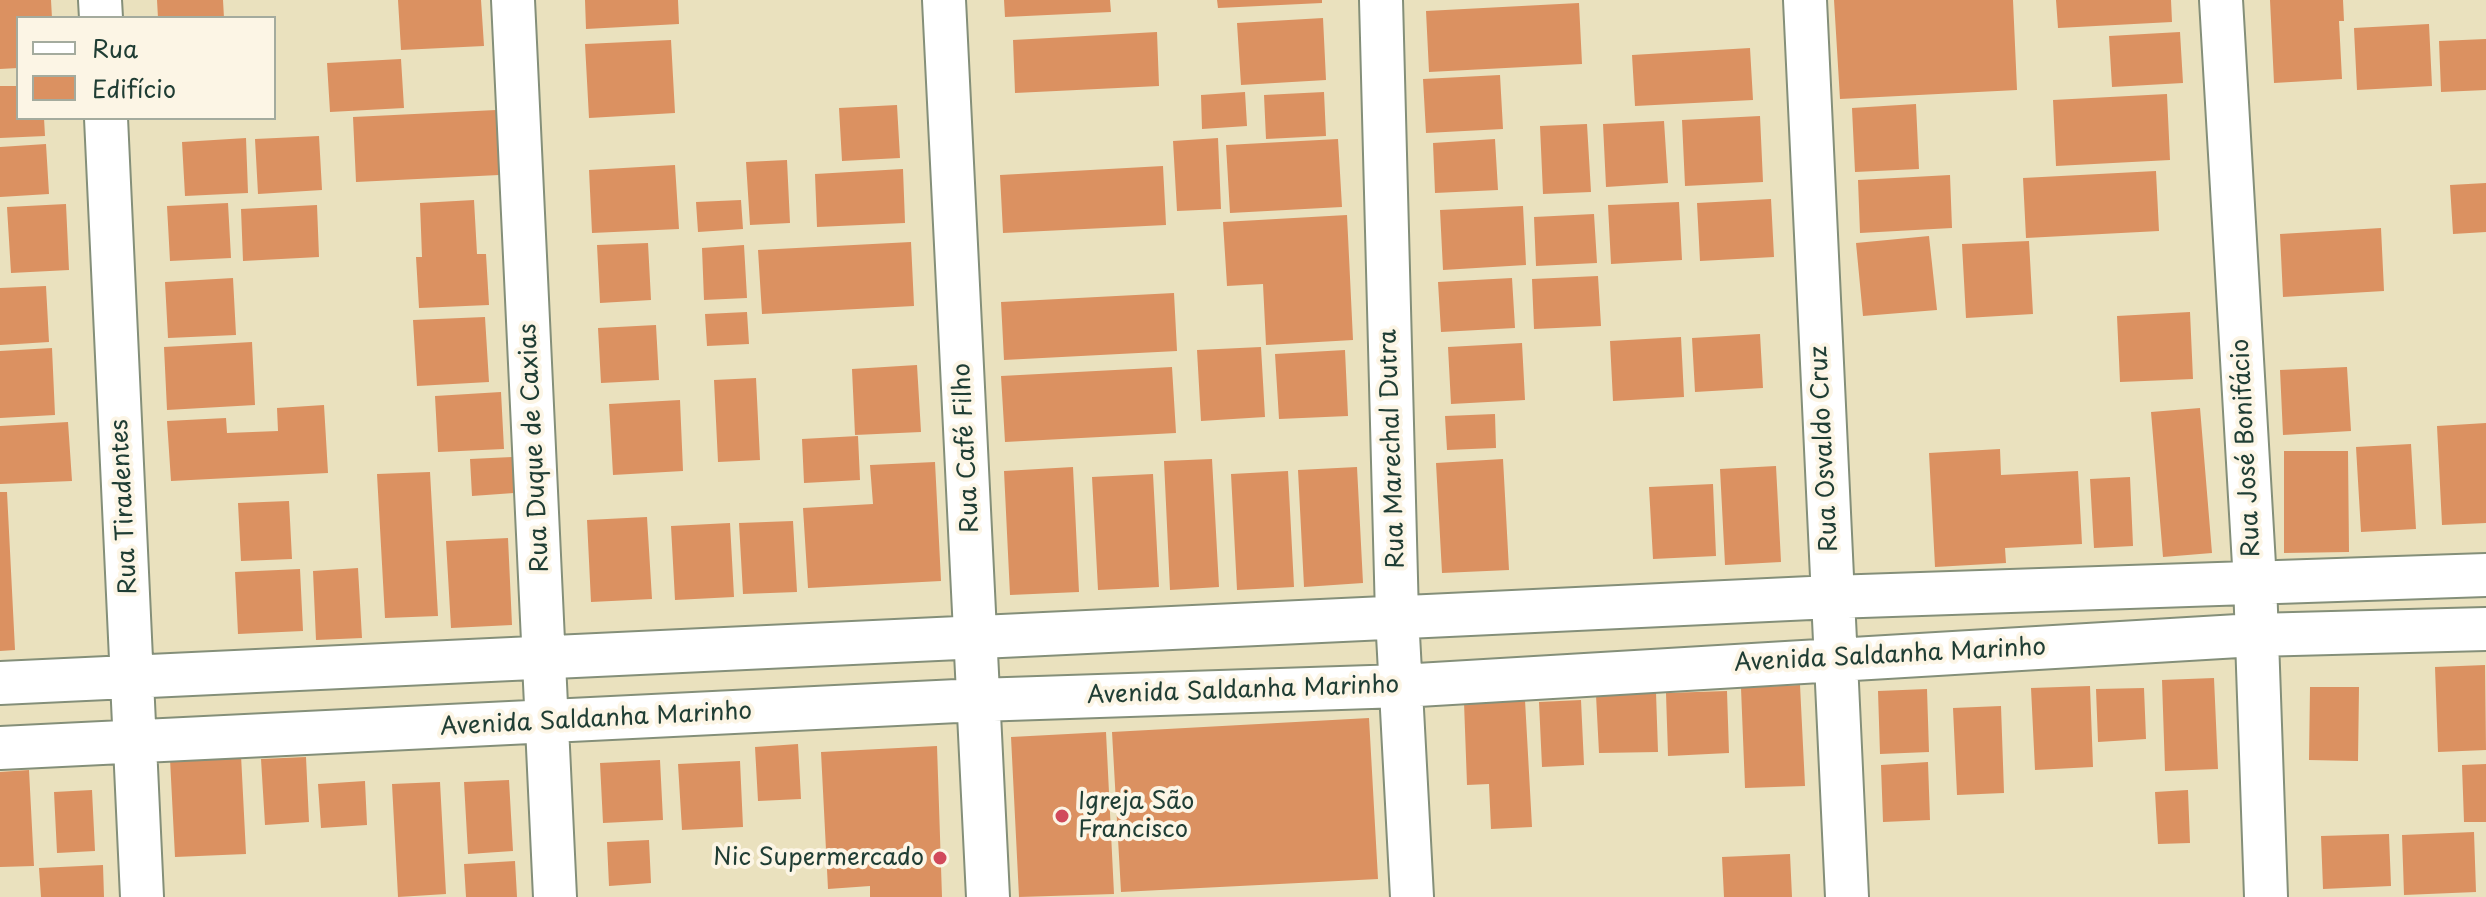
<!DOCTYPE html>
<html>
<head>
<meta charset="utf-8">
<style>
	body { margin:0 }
	#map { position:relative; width:2486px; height:897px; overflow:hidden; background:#eae1be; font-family:"Playpen Sans",sans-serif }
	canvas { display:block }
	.legend { position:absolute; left:16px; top:16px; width:260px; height:104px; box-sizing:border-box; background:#fcf5e5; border:2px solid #a4ab9e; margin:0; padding:10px 14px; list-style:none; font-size:24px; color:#1f3d34 }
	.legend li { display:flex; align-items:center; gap:16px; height:40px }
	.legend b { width:40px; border:2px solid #a4ab9e }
</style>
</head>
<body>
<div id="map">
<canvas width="2486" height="897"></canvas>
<ul class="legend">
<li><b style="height:10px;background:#fff"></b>Rua</li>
<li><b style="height:22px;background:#db9161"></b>Edifício</li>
</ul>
</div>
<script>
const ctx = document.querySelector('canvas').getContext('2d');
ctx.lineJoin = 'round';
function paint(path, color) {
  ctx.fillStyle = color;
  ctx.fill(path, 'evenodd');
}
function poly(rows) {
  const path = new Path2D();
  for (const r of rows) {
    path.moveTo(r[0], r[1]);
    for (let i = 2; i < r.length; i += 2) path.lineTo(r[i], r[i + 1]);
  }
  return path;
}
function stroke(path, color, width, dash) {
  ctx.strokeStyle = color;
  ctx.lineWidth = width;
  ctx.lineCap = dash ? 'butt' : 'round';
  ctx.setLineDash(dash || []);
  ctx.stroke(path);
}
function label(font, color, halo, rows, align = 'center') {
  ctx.font = font + ' "Playpen Sans",sans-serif';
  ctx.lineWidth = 8;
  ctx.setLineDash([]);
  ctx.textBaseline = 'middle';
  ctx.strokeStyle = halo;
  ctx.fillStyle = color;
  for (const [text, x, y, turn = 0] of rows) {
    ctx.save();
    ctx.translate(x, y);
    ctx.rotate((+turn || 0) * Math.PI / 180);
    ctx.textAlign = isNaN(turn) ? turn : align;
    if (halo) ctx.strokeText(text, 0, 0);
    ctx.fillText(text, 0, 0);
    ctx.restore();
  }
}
const building = poly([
	[0,0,51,0,52,18,18,18,18,68,0,69],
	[157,0,223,0,224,18,158,18],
	[398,0,481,0,484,46,401,50],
	[585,0,678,0,679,24,586,29],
	[1004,0,1110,0,1111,12,1005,17],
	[1217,0,1322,0,1322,3,1218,8],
	[1834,0,2013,0,2017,90,1840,99],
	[2056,0,2171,0,2172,22,2058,28],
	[2270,0,2343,0,2344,21,2339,21,2342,79,2274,83],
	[1579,3,1582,64,1429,72,1426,11],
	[1323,18,1326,80,1241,85,1237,23],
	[2429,24,2432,86,2357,90,2354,28],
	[1157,32,1159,86,1015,93,1013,40],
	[2180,32,2183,83,2112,87,2109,36],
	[2486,39,2486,90,2441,92,2439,41],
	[671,40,675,113,589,118,585,44],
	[1750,48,1753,100,1635,106,1632,55],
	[401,59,404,108,330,112,327,63],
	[1500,75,1503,129,1426,133,1423,79],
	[0,86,18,86,18,118,44,118,45,136,0,138],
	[1245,92,1247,126,1202,129,1201,95],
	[1324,92,1326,136,1266,139,1264,95],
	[2167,94,2170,160,2056,166,2053,100],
	[1916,104,1919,169,1855,172,1852,108],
	[897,105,900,158,842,161,839,108],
	[496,110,499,175,356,182,353,117],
	[1760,116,1763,182,1685,186,1682,120],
	[1664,121,1668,183,1606,187,1603,124],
	[1587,124,1591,192,1543,194,1540,126],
	[319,136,322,190,258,194,255,139],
	[246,138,248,193,185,196,182,142],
	[1218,138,1221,209,1177,211,1173,141],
	[1338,139,1342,207,1230,213,1226,145],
	[1495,139,1498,190,1435,193,1433,143],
	[46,144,49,194,0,197,0,147],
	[787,160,790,223,750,225,746,162],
	[675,165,679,229,592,233,589,170],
	[1163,166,1166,225,1003,233,1000,175],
	[903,169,905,223,817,227,815,174],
	[2156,171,2159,231,2026,238,2023,178],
	[1950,175,1952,228,1860,233,1858,180],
	[2486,183,2486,232,2453,234,2450,185],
	[1771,199,1774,257,1700,261,1697,203],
	[474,200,477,254,486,254,489,305,419,308,416,257,422,257,420,203],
	[741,200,743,229,698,232,696,202],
	[1679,202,1682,260,1611,264,1608,205],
	[228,203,231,258,170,261,167,206],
	[66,204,69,270,11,273,7,207],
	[317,205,319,257,243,261,241,209],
	[1523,206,1526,265,1443,270,1440,210],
	[1594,214,1597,263,1536,266,1534,217],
	[1347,215,1353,340,1266,345,1263,284,1227,286,1223,222],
	[2381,228,2384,291,2283,297,2280,234],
	[1929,236,1937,310,1863,316,1856,243],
	[2029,241,2033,314,1966,318,1962,244],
	[911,242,914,306,762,314,758,250],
	[648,243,651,300,600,303,597,245],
	[744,245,747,298,704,300,702,248],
	[1598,276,1601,326,1534,329,1532,279],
	[233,278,236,335,168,338,165,282],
	[1512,278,1515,328,1441,332,1438,282],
	[46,286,49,342,0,345,0,288],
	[1174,293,1177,351,1004,360,1001,302],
	[747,312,749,344,707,346,705,314],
	[2190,312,2193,379,2120,382,2117,316],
	[485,317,489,382,417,386,413,320],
	[656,325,659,380,601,383,598,328],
	[1760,334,1763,388,1695,392,1692,338],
	[1681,337,1684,397,1613,401,1610,341],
	[252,342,255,405,167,410,164,347],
	[1522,343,1525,400,1451,404,1448,347],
	[1261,347,1265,417,1201,421,1197,350],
	[52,348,55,415,0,418,0,351],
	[1345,350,1348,416,1279,419,1275,354],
	[917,365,921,432,855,435,852,369],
	[1172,367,1176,433,1005,442,1001,376],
	[2347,367,2351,431,2283,435,2280,370],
	[756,378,760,460,718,462,714,380],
	[501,392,504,449,438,452,435,396],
	[680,400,683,471,613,475,609,404],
	[324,405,328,473,171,481,167,421,226,418,227,433,278,431,277,408],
	[2200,408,2212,553,2163,557,2151,412],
	[1495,414,1496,448,1447,450,1445,416],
	[68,422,72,481,0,484,0,426],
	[2486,423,2486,523,2442,525,2437,426],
	[858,436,860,480,804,483,802,439],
	[2411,444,2416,529,2361,532,2356,447],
	[2000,449,2001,475,2078,471,2082,544,2005,548,2006,563,1935,567,1929,453],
	[2284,451,2348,451,2349,552,2284,553],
	[512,457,514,493,472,496,470,459],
	[1212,459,1219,587,1170,590,1164,461],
	[1503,459,1509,570,1442,573,1436,463],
	[935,462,941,581,808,588,803,508,873,504,870,465],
	[1776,466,1781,562,1725,565,1720,469],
	[1073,467,1079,592,1010,595,1004,471],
	[1357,467,1363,583,1304,587,1298,470],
	[1288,471,1294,587,1237,590,1231,474],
	[430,472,438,616,385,618,377,474],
	[1153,474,1159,587,1098,590,1092,477],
	[2130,477,2133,546,2094,548,2090,479],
	[1713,484,1716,556,1653,559,1649,487],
	[0,492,7,492,15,650,0,651],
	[289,501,292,559,241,561,238,503],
	[647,517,652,599,591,602,587,520],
	[793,521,797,592,743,594,739,523],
	[730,523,734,597,675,600,671,526],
	[508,538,512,625,451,628,446,541],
	[358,568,362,638,316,640,313,571],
	[300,569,303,631,238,634,235,572],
	[2485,665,2486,750,2438,752,2435,667],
	[2214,678,2218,769,2165,771,2162,680],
	[1800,685,1805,786,1745,788,1741,688],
	[2090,686,2093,767,2035,770,2031,688],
	[2310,687,2359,687,2358,761,2309,760],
	[2144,688,2146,739,2098,742,2096,689],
	[1927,689,1929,752,1880,754,1878,691],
	[1727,691,1729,753,1668,756,1666,693],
	[1656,692,1658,752,1599,753,1596,695],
	[1525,700,1532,827,1491,829,1489,784,1467,785,1464,702],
	[1581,700,1584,765,1542,767,1539,702],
	[2001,706,2004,793,1957,795,1953,708],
	[1369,718,1378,879,1121,892,1112,732],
	[1106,732,1114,894,1019,897,1011,737],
	[798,744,801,799,758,801,755,747],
	[937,746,942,897,870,897,870,886,828,889,821,752],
	[241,755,246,854,175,857,170,759],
	[306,757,309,822,265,825,261,759],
	[660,760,663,820,603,823,600,763],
	[740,761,743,827,682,830,678,764],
	[1928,762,1930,820,1883,822,1881,765],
	[2486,764,2486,822,2464,822,2462,765],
	[29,770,34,866,0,867,0,772],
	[509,780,513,851,468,854,464,782],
	[365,781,367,825,321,828,318,784],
	[440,782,446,894,398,897,392,784],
	[92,790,95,851,57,853,54,792],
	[2188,790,2190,843,2158,844,2155,792],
	[2474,832,2476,892,2404,895,2402,835],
	[2389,834,2391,886,2323,889,2321,836],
	[649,840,651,883,609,886,607,842],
	[1790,854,1792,897,1724,897,1722,857],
	[515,861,517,897,466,897,464,864],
	[103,865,104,897,41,897,39,868]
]);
const minor = poly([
	[100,0,101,18],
	[513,0,555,897],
	[944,0,988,897],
	[1381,0,1397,616,1412,897],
	[1805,0,1847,897],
	[2221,0,2255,582,2266,897],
	[106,118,142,897],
	[0,683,1832,597,2486,575],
	[0,748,978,700,1401,686,2255,635,2486,629]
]);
const markers = [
	[1062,816,8,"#d1495b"],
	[940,858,8,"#d1495b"]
];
const streetNames = [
	["Rua Duque de Caxias",535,448,-93],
	["Rua Café Filho",967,448,-93],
	["Rua José Bonifácio",2247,448,-93],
	["Rua Marechal Dutra",1393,449,-92],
	["Rua Osvaldo Cruz",1825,449,-93],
	["Rua Tiradentes",125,507,-93],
	["Avenida Saldanha Marinho",1890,656,-3],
	["Avenida Saldanha Marinho",1243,691,-2],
	["Avenida Saldanha Marinho",596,720,-3]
];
const poiNames = [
	["Igreja São",1078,802],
	["Francisco",1078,830],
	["Nic Supermercado",924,858,"right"]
];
paint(building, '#db9161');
stroke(minor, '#848f79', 46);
stroke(minor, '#fff', 42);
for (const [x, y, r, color] of markers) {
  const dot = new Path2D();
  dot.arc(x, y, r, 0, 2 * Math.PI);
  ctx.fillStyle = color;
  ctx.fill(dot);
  stroke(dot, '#fcf5e5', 3);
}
label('24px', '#1f3d34', '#fcf5e5', streetNames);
label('24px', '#1f3d34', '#fcf5e5', poiNames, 'left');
</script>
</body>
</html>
